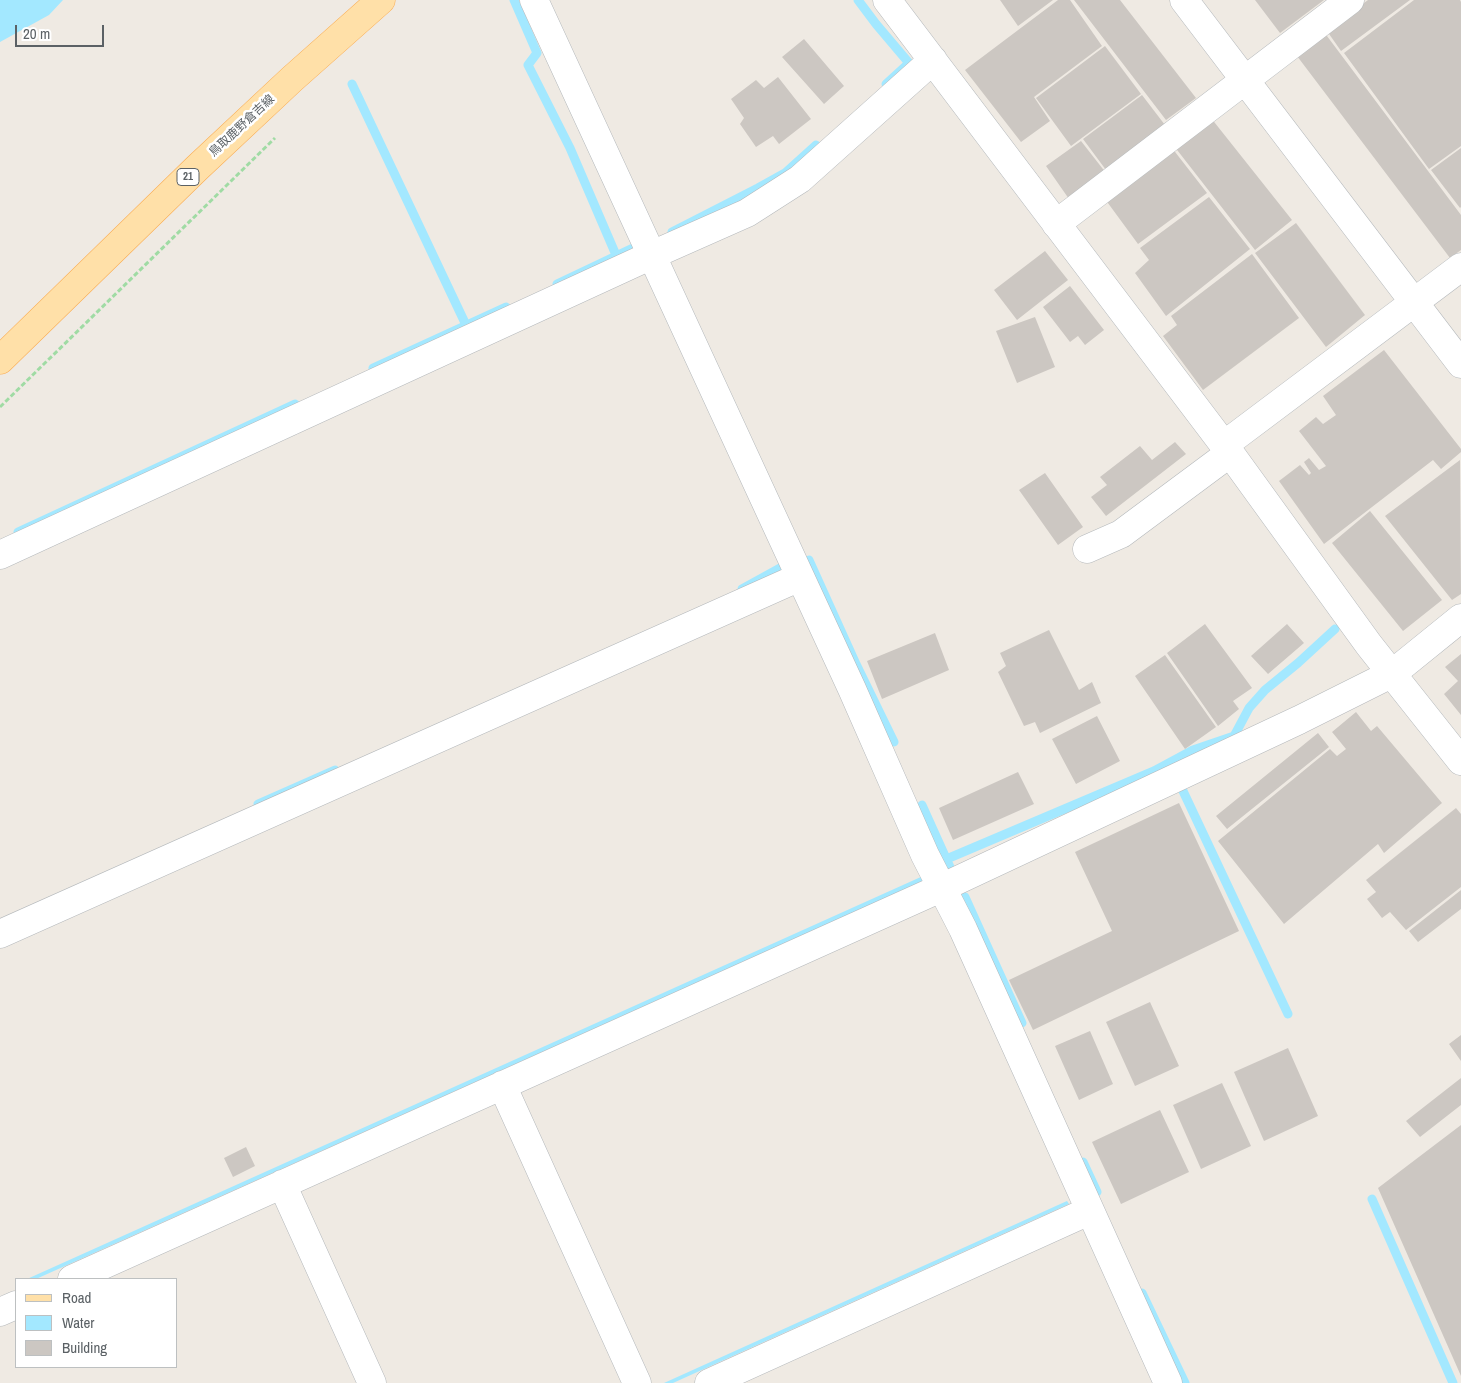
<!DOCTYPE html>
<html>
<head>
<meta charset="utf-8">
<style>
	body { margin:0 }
	#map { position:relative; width:1461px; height:1383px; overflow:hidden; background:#efeae3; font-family:"Archivo Narrow",sans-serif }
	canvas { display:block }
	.legend { position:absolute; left:15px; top:1278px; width:162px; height:90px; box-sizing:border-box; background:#fff; border:1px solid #bdc0c1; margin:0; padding:6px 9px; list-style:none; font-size:15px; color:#5b6165 }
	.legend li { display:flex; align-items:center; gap:10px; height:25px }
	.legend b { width:25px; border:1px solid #bdc0c1 }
	.scale { position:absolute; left:15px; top:25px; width:89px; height:22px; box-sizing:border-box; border:2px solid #5b6165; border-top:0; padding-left:6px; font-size:15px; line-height:18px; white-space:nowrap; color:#5b6165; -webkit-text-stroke:4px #fff; paint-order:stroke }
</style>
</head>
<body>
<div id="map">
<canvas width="1461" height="1383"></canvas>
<ul class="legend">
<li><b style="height:6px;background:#ffe0a8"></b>Road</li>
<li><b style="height:14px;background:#a3e8ff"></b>Water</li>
<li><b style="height:14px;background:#ccc7c2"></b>Building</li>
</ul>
<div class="scale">20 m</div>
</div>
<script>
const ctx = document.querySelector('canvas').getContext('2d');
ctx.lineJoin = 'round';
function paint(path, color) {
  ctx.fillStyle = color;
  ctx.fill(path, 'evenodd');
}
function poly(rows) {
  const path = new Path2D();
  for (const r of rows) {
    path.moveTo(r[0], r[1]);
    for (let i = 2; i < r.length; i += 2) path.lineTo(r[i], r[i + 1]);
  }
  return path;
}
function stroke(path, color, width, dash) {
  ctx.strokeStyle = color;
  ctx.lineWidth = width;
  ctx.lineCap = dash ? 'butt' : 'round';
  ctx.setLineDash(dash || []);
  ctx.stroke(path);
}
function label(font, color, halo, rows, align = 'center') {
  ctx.font = font + ' "Archivo Narrow","Noto Sans JP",sans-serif';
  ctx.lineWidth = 5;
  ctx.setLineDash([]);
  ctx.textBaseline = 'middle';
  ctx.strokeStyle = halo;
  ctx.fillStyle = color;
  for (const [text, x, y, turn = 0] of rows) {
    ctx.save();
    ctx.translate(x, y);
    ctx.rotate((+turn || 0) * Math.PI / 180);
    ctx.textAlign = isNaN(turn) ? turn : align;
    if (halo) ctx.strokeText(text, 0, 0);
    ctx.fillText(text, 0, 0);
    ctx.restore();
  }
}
const water = poly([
	[0,0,63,0,49,15,0,42],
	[923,876,925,880,520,1062,36,1279,27,1279],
	[1067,1201,1069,1204,673,1383,664,1383]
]);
const stream = poly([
	[514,0,537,53,528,65,570,148,616,255],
	[858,0,876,24,909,63,886,84],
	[352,84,466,325],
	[672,232,758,188,785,173,816,145],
	[557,284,635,247],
	[373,368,506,307],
	[18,532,295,404],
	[809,560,856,664,894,742],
	[742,589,782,567],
	[1183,791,1288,1014],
	[258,804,335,770],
	[922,805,950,867],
	[949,858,1154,771,1193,750,1234,736,1249,708,1265,690,1298,663,1335,629],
	[965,897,1022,1023],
	[1083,1162,1097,1192],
	[1372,1199,1453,1383],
	[1142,1293,1185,1383]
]);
const building = poly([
	[1000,0,1053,0,1018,26],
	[1058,0,1070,0,1102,46,1034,97,1050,121,1021,142,965,70],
	[1074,0,1120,0,1196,98,1166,120],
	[1255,0,1324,0,1280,33],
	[1368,0,1410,0,1341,51,1327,31],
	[1414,0,1460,0,1461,2,1461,146,1429,169,1344,53],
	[1324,32,1461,215,1461,250,1450,258,1297,56],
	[804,39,844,86,824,104,782,57],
	[1105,46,1141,94,1071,146,1036,98],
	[778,77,811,119,779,144,773,136,756,147,740,124,744,118,731,99,756,80,764,88],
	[1142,95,1165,125,1106,170,1083,139],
	[1211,118,1292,220,1255,250,1174,146],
	[1081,141,1106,173,1069,199,1046,166],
	[1172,148,1207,193,1138,244,1105,199],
	[1461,148,1461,207,1460,208,1431,170],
	[1209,197,1250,249,1166,316,1135,273,1149,260,1140,248],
	[1296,223,1365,315,1326,347,1255,253],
	[1045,251,1068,280,1017,320,994,290],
	[1252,254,1299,318,1203,390,1163,336,1177,325,1171,316],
	[1070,286,1104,330,1085,345,1078,336,1070,342,1043,307],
	[1035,317,1055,367,1017,383,996,331],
	[1384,350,1461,449,1461,452,1441,469,1433,460,1324,544,1279,481,1300,465,1309,475,1311,473,1304,462,1309,458,1319,470,1326,466,1299,431,1316,417,1323,424,1336,415,1323,396],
	[1175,442,1186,454,1106,516,1091,497,1107,485,1100,477,1140,446,1152,460],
	[1460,460,1461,594,1452,600,1385,516],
	[1045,473,1083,527,1058,545,1019,490],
	[1370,511,1442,600,1403,631,1332,543],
	[1205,624,1252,688,1233,701,1239,709,1218,726,1167,653],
	[1287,624,1304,643,1268,674,1251,656],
	[1049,630,1079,690,1092,682,1101,703,1040,733,1035,722,1024,726,998,672,1006,666,1000,653],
	[935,633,949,670,882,699,867,661],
	[1461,654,1461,715,1444,694,1458,681,1445,667],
	[1165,655,1216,727,1185,749,1135,676],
	[1356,712,1371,731,1377,726,1442,803,1384,853,1378,844,1284,924,1218,841,1330,749,1337,756,1346,749,1332,732],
	[1097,716,1120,761,1076,784,1052,739],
	[1318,733,1329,747,1227,829,1216,816],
	[1018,772,1034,804,953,840,939,808],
	[1179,803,1239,931,1033,1030,1009,980,1112,931,1075,852],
	[1456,808,1461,814,1461,887,1406,930,1390,912,1382,918,1367,899,1376,892,1366,880],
	[1461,890,1461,909,1418,942,1409,931],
	[1150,1002,1179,1066,1135,1086,1106,1022],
	[1090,1031,1113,1084,1079,1100,1055,1046],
	[1461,1035,1461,1061,1449,1044],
	[1288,1048,1318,1116,1264,1141,1234,1072],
	[1461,1078,1461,1105,1420,1137,1406,1121],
	[1222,1083,1251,1146,1201,1169,1173,1105],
	[1160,1110,1189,1172,1121,1204,1092,1142],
	[1461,1125,1461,1376,1378,1188],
	[246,1147,255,1166,233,1177,224,1158]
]);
const path = poly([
	[0,407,275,138]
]);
const minor = poly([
	[534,0,852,689,925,855,963,929,1168,1383],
	[887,0,1230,453,1369,645,1461,761],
	[1184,0,1461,364],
	[1056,224,1350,0],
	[1224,445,1461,267],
	[1087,549,1121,534,1230,453],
	[0,555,652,255,747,213,800,179,933,60],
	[0,934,800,577],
	[502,1085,637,1383],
	[282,1184,372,1383],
	[72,1279,941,888,1299,720,1393,673,1461,618],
	[0,1312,16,1305],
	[709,1383,1089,1211]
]);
const major = poly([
	[0,360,197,168,292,79,381,0]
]);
const shields = [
	[188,177,22]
];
const shieldNames = [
	["21",188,177]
];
const streetNames = [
	["鳥取鹿野倉吉線",242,126,-43]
];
paint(water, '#a3e8ff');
stroke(stream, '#a3e8ff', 9);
paint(building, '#ccc7c2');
stroke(minor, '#b4b8bb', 29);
stroke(major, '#faab50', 29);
stroke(path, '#a0dba4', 3, [5, 2.5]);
stroke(minor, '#fff', 28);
stroke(major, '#ffe0a8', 28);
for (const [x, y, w] of shields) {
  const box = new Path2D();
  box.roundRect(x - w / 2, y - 8.5, w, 17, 4);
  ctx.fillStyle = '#fff';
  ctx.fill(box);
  stroke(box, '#5b6165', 1);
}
label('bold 11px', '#5b6165', null, shieldNames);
label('12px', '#5b6165', '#fff', streetNames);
</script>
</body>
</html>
